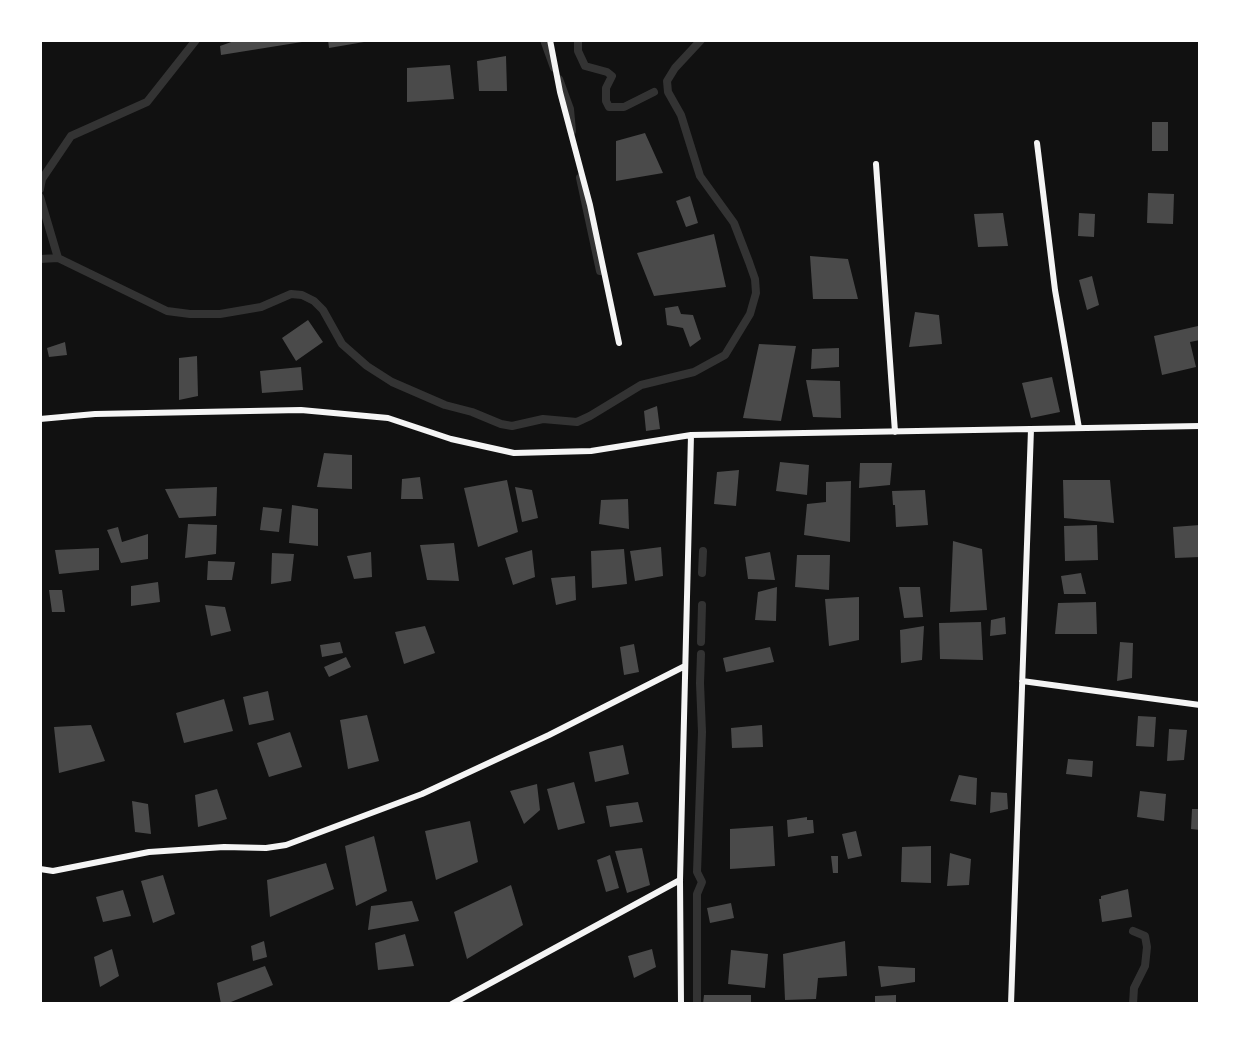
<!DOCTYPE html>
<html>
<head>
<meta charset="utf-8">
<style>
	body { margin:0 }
	#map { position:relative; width:1240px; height:1044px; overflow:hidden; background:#111; font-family:Jost,sans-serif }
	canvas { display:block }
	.frame { position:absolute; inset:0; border:42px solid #fff; pointer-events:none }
</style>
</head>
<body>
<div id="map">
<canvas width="1240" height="1044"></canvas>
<div class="frame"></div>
</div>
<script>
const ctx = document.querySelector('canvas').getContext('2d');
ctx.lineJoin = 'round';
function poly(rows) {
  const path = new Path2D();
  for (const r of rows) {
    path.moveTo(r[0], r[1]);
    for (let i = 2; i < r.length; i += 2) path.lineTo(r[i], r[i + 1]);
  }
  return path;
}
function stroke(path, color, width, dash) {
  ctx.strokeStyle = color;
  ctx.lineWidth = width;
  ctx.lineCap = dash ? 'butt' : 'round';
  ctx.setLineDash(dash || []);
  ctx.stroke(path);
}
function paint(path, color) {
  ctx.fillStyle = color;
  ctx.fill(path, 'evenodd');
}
const stream = poly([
	[544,40,554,68],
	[578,40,578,51,585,66,607,72,612,76,606,88,606,101,609,107,624,107,654,92],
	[559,79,570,109,572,131],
	[580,178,600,271],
	[40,189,42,179,71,136,147,102,196,40],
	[40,197,58,258],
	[40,259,58,258,167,311,190,314,220,314,261,307,291,294,302,295,314,301,323,310,342,344,367,366,392,382,445,405,472,412,501,424,512,426,543,419,577,422,590,416,641,385,694,372,725,355,750,314,756,293,755,279,749,262,734,223,700,176,681,115,668,92,667,81,675,68,701,40],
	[702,573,703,551],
	[701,642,702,605],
	[1133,931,1145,936,1147,947,1145,966,1134,988,1133,1004],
	[697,1004,697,894,702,882,697,872,702,732,700,683,701,654]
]);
const building = poly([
	[237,40,302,40,302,42,221,55,220,46],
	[328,40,364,40,364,42,329,48],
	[506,56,507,91,479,91,477,61],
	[450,65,454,99,407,102,407,68],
	[1152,122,1168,122,1168,151,1152,151],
	[645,133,663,173,616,181,616,141],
	[1148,193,1174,194,1173,224,1147,223],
	[690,196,698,223,686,227,676,201],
	[1003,213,1008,246,978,247,974,214],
	[1079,213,1095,214,1094,237,1078,236],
	[714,234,726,287,654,296,637,253],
	[810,256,848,259,858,299,813,299],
	[1092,276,1099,305,1087,310,1079,280],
	[678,306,681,314,693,315,701,339,690,347,683,328,667,325,665,308],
	[915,312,939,315,942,344,909,347],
	[308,320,323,342,296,361,282,338],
	[1198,326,1200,340,1190,342,1196,367,1162,375,1154,336],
	[65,342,67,355,49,357,47,348],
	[759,344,796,346,781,421,743,418],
	[839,348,839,367,811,369,812,349],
	[197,356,198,396,179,400,179,358],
	[301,367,303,390,262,393,260,371],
	[1052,377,1060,412,1031,418,1022,383],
	[806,380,840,381,841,418,813,417],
	[657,406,660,429,646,431,644,411],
	[324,453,352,455,352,489,317,487],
	[780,462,809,465,807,495,776,491],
	[860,463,892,463,890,485,859,488],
	[739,470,736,506,714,504,717,472],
	[420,477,423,499,401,499,402,479],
	[507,480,518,532,478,547,464,488],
	[1063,480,1110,480,1114,523,1064,518],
	[851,481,850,542,804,535,807,504,826,502,826,482],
	[217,487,216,516,179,518,165,489],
	[515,487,532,490,538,518,522,522],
	[925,490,928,525,896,527,895,505,893,505,892,491],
	[628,499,629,529,599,524,601,500],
	[292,505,318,509,318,546,289,543],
	[263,507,282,509,279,532,260,530],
	[188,524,217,525,216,554,185,558],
	[1097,525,1098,560,1065,561,1064,526],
	[1200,525,1200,557,1175,558,1173,527],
	[118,527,122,542,148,534,148,559,121,563,107,530],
	[953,541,982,549,987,610,950,612],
	[454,543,459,581,427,580,420,545],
	[661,547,663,576,635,581,630,551],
	[99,548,99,570,59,574,55,550],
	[624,549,627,584,592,588,591,551],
	[532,550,535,577,513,585,505,558],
	[371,552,372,577,354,579,347,556],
	[770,552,775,580,748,579,745,557],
	[272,553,294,554,291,581,271,584],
	[797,555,830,555,829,590,795,587],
	[208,561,235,562,232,580,207,580],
	[1081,573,1086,594,1064,594,1061,576],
	[575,576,576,600,556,605,551,578],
	[158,582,160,602,131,606,131,586],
	[777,587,776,621,755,620,758,592],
	[899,587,920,587,923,617,904,618],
	[49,590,62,590,65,612,52,612],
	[859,597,859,640,829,646,825,599],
	[1096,602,1097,634,1055,634,1058,603],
	[205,605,225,607,231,631,211,636],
	[1005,617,1006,634,990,636,991,620],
	[981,622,983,660,940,659,939,623],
	[425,626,435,653,404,664,395,632],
	[924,626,922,660,901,663,900,630],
	[340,642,343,653,322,657,320,645],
	[1120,642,1133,643,1132,678,1117,681],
	[634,644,639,672,624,675,620,647],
	[770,647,774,662,726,672,723,658],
	[346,657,351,667,329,677,324,667],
	[268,691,274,720,249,725,243,697],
	[224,699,233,731,184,743,176,713],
	[367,715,379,761,348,769,340,720],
	[1138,716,1156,717,1154,747,1136,746],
	[91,725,105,761,59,773,54,727],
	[762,725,763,747,732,748,731,728],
	[1169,729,1187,730,1184,760,1167,761],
	[290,732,302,767,269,777,257,743],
	[623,745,629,774,595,782,589,752],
	[1068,759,1093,761,1092,777,1066,774],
	[959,775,977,778,976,805,950,801],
	[574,782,585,823,558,830,547,789],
	[537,784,540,810,524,824,510,791],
	[217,789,227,819,198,827,195,795],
	[1140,791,1166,794,1164,821,1137,817],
	[991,792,1007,793,1008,809,990,813],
	[132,801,148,804,151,834,135,832],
	[638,802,643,822,610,827,606,806],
	[1192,809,1200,809,1200,830,1191,829],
	[807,817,807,820,813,820,814,833,788,837,787,820],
	[470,821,478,862,436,880,425,831],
	[773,826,775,866,730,869,730,829],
	[856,831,862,856,848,859,842,834],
	[374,836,387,891,356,906,345,846],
	[931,846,931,883,901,882,902,847],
	[642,848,650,885,627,893,615,851],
	[950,853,971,859,969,885,947,886],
	[610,855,619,888,606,892,597,860],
	[831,856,838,856,838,873,833,873],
	[326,863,334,889,270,917,267,880],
	[163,875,175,914,153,923,141,881],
	[511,885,523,925,467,959,454,912],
	[1128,889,1132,917,1102,922,1099,899,1101,899,1101,896],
	[123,890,131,916,103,922,96,897],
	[412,901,419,921,368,930,371,906],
	[731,903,734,918,710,923,707,908],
	[405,934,414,966,378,970,375,943],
	[264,941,267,957,253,961,251,946],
	[845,941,847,976,818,978,816,999,785,1000,783,954],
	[112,949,119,976,100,987,94,957],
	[652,949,656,967,634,978,628,956],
	[731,950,768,954,765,988,728,984],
	[265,966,273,985,226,1004,221,1004,217,983],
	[878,966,915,968,915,982,881,987],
	[704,995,751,995,751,1004,703,1004],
	[896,995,896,1004,875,1004,875,996]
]);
const minor = poly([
	[550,40,560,92,590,205,619,343],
	[1037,143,1055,290,1079,428],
	[876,164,895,432],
	[40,419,95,414,301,410,388,418,451,439,514,453,591,451,691,435,1200,426],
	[1022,681,1200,705],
	[40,869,53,871,149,852,224,847,266,848,286,845,422,794,549,735,685,666],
	[452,1004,680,880],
	[681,1004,680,880,691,435],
	[1011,1004,1031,429]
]);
stroke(stream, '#333', 8);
paint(building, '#4a4a4a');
stroke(minor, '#f5f5f5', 6);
</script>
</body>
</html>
